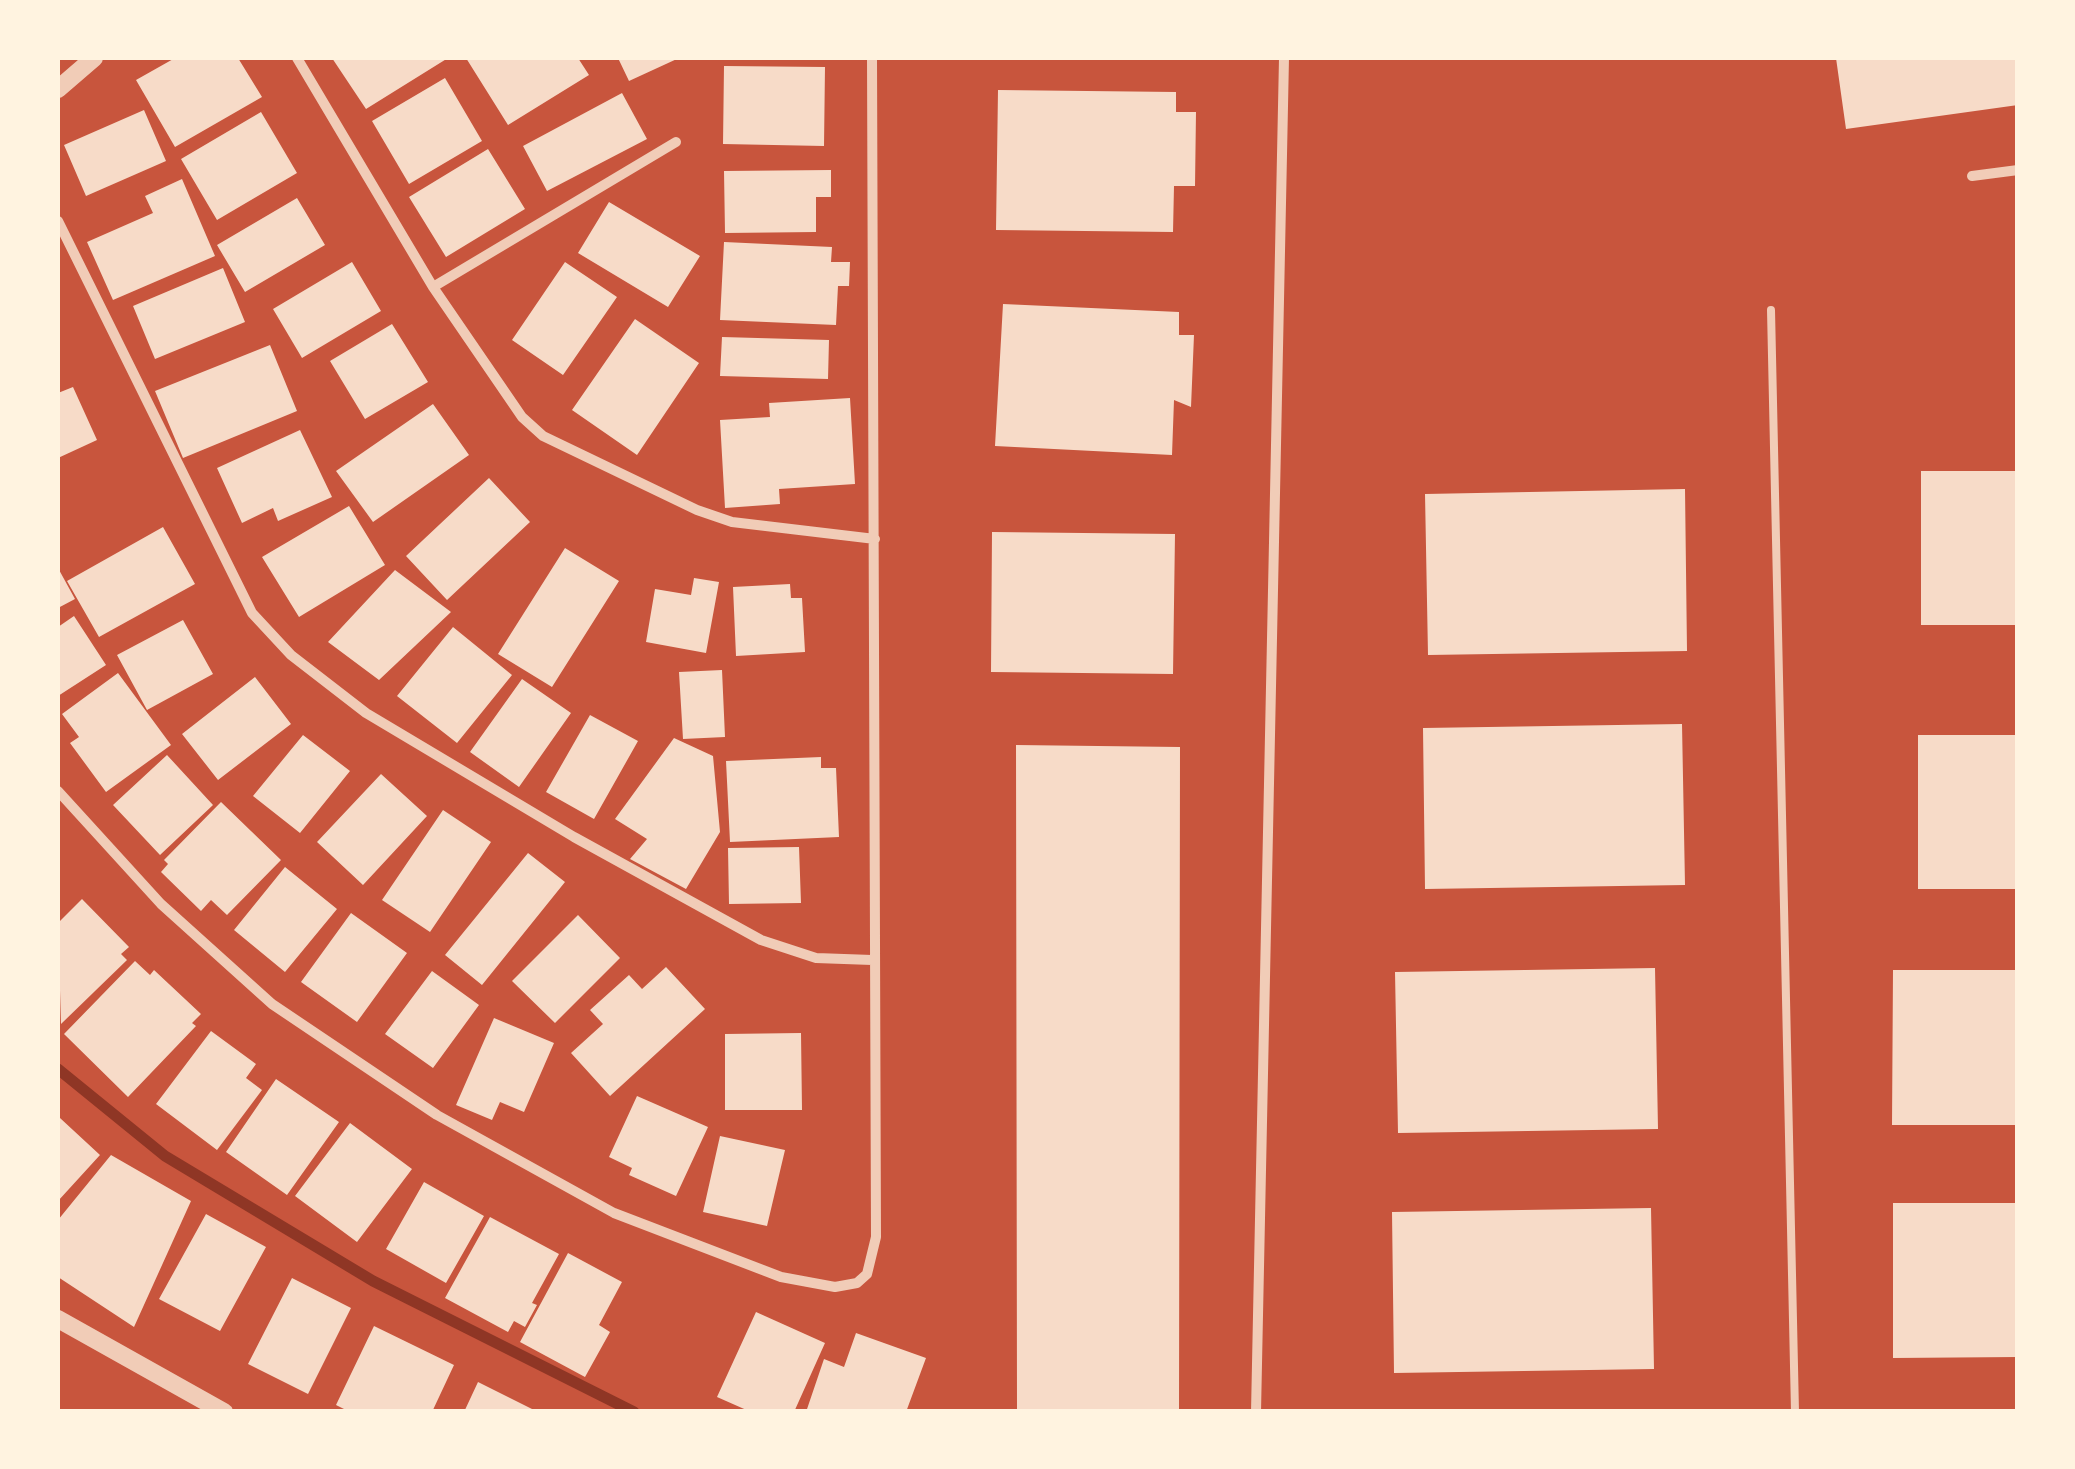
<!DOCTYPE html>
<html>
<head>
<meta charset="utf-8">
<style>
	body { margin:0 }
	#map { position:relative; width:2075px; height:1469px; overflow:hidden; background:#c8553d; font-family:Mulish,sans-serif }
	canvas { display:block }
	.frame { position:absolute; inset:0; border:60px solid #fff3e0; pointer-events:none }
</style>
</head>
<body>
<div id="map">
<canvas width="2075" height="1469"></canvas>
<div class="frame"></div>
</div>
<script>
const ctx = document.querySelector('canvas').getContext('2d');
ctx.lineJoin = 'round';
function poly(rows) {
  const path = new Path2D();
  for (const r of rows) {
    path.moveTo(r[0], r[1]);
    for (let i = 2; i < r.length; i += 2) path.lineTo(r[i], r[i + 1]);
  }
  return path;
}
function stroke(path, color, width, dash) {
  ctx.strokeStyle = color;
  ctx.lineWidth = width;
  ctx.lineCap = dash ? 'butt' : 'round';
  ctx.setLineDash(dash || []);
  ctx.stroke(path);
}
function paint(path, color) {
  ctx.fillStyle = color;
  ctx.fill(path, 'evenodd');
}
const stream = poly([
	[58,1069,165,1156,373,1281,634,1412]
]);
const building = poly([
	[175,58,238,58,262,97,175,147,136,80],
	[332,58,448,58,366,109],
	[466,58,578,58,589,75,508,125],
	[618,58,679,58,629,81],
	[1836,58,2018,58,2018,105,1846,129],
	[724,66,825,67,824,146,723,144],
	[445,78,482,141,409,184,372,121],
	[998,90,1176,92,1176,112,1196,112,1195,186,1174,186,1173,232,996,230],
	[622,93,647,139,547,191,523,146],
	[144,110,166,161,86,196,64,145],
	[261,112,297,173,217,220,181,159],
	[488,149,525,209,446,257,409,197],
	[831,170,831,197,816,197,816,232,725,233,724,171],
	[182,179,215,256,113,300,87,242,153,213,145,196],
	[297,198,325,245,245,292,217,245],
	[609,202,700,256,668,307,578,253],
	[724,242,832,247,831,262,850,262,849,286,838,286,836,325,720,320],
	[352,262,381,311,302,358,273,309],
	[565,262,617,297,563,375,512,340],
	[223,268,245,322,155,359,133,306],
	[1003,304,1179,312,1179,335,1194,335,1191,407,1174,400,1172,455,995,446],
	[635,319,699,363,637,455,572,410],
	[392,324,428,382,365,419,330,361],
	[722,337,829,340,828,379,720,376],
	[270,345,297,411,183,458,155,391],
	[73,387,97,440,58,458,58,393],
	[850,398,855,484,779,489,780,504,725,508,720,420,770,417,769,403],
	[433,404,469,455,373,522,336,471],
	[300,430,332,497,278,521,273,508,242,523,217,468],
	[1921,471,2018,471,2018,625,1921,625],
	[489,478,530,522,447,600,406,556],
	[1685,489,1687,651,1428,655,1425,494],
	[349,506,385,565,299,617,262,557],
	[163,527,195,584,99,637,67,581],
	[992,532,1175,534,1173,674,991,672],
	[565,548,619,581,552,687,498,654],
	[58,568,75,599,58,608],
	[395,570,451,612,379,680,328,642],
	[694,578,719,582,706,653,646,642,655,589,691,595],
	[790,584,791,598,802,598,805,652,736,656,733,587],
	[74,616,106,665,58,696,58,627],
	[183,620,213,674,147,710,117,655],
	[453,627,512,675,457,743,397,696],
	[722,670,725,737,683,739,679,672],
	[118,673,171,745,106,792,70,743,79,737,62,714],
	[255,677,291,724,218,780,182,734],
	[522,679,571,713,519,787,470,752],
	[590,715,638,741,594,819,546,792],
	[1682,724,1685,885,1425,889,1423,728],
	[303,735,350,771,300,833,253,796],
	[1918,735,2018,735,2018,889,1918,889],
	[674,738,713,756,720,832,686,889,630,859,647,839,615,819],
	[1016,745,1180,747,1179,1412,1017,1412],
	[167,755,213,805,160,855,113,805],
	[821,757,821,768,836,768,839,837,730,842,726,761],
	[381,774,427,816,363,885,317,842],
	[221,802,281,860,227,915,211,900,201,911,161,872,168,864,164,860],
	[443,810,491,842,430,932,382,900],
	[799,847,801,903,729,904,728,848],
	[528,853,565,882,482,985,445,955],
	[285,867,337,909,285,972,234,930],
	[82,899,129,947,121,954,127,960,61,1024,58,923],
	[351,913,407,953,357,1022,301,982],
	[578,915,620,958,555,1023,512,981],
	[135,961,150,975,154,970,201,1014,192,1023,196,1026,128,1097,64,1034],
	[666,967,705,1009,610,1096,571,1053,603,1024,590,1010,629,975,642,989],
	[1655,968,1658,1129,1398,1133,1395,972],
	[1893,970,2018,970,2018,1125,1892,1125],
	[432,971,479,1005,433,1068,385,1034],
	[494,1018,554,1043,524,1112,500,1102,492,1120,456,1105],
	[211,1031,256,1064,246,1078,262,1090,217,1150,156,1104],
	[801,1033,802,1110,725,1110,725,1034],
	[276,1079,339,1122,287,1195,226,1152],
	[637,1096,708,1127,676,1196,629,1175,632,1168,609,1157],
	[60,1118,100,1155,58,1201,58,1120],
	[350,1123,412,1169,357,1242,295,1196],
	[720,1136,785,1150,767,1226,703,1212],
	[111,1155,191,1201,134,1327,58,1277,58,1220],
	[424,1182,484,1216,446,1283,386,1249],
	[1893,1203,2018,1203,2018,1357,1893,1358],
	[1651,1208,1654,1369,1394,1373,1392,1212],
	[206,1214,266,1247,220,1331,159,1299],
	[490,1217,559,1254,532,1303,537,1305,525,1327,514,1321,508,1332,445,1298],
	[568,1253,622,1282,599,1325,610,1332,585,1377,520,1342],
	[292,1278,351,1308,308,1394,248,1364],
	[756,1312,825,1343,794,1412,751,1412,717,1397],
	[374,1326,454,1365,432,1412,350,1412,336,1405],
	[856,1333,926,1358,906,1412,806,1412,824,1359,844,1367],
	[478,1382,538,1412,464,1412]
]);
const service = poly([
	[1771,310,1795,1412]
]);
const minor = poly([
	[297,58,433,287,522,417,543,436,697,510,732,522,875,539],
	[1972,176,2018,170],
	[58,221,252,613,291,655,366,713,574,837,761,940,816,958,872,960],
	[433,287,676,142],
	[58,791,161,904,272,1004,437,1115,614,1213,781,1277,835,1287,857,1283,867,1274,876,1237,872,58],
	[1256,1412,1284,58]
]);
const tertiary = poly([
	[58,89,94,58],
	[58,1319,224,1412]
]);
stroke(stream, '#8f3625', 11);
paint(building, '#f7dbc8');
stroke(service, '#f1ccb7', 8);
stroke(minor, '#f1ccb7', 10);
stroke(tertiary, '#f1ccb7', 18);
</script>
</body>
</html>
